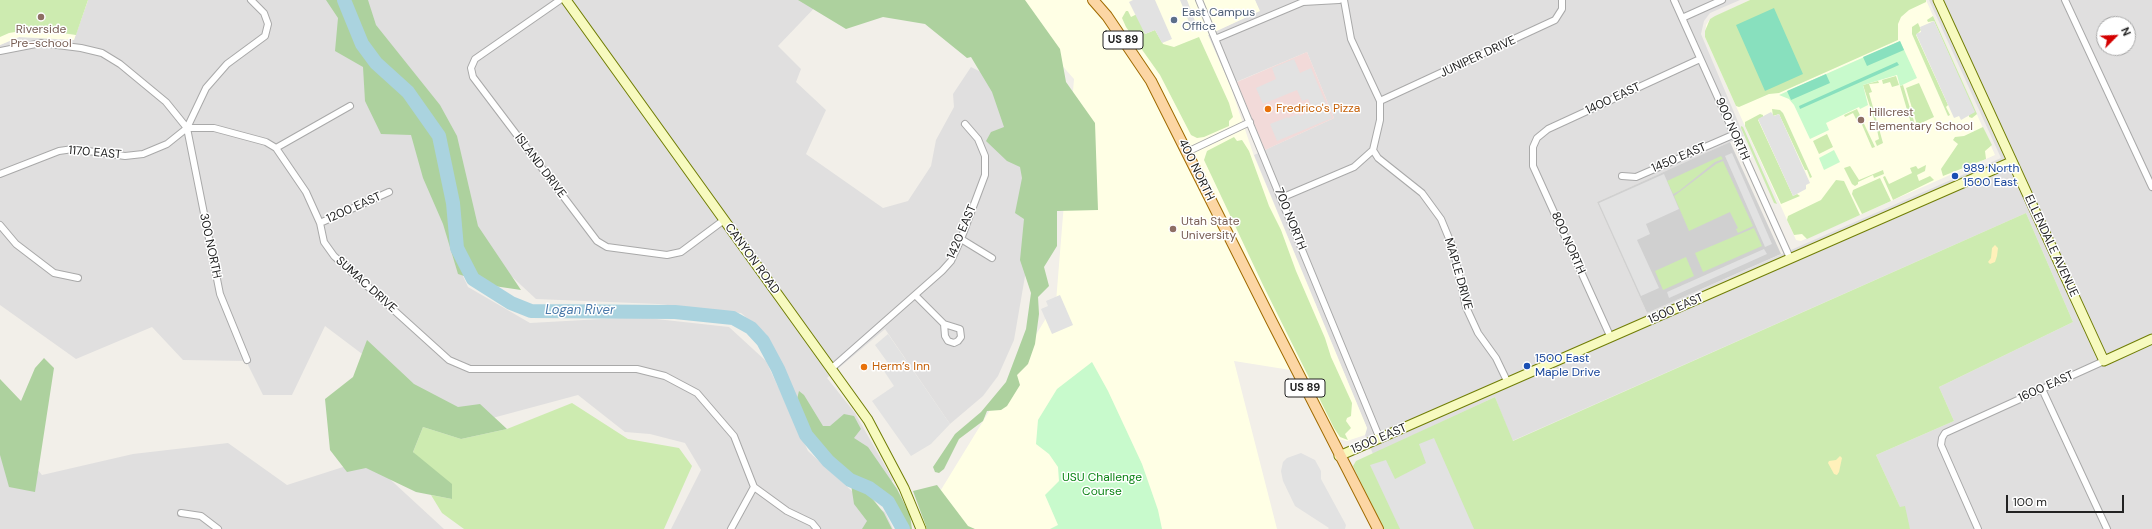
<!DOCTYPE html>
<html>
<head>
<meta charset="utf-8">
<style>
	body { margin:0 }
	#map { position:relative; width:2152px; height:529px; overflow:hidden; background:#f2efe9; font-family:"DM Sans",sans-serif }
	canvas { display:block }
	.north { position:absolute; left:2096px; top:16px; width:40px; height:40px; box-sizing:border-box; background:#fff; border:1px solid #a7a7a7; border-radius:50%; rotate:66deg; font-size:11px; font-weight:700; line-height:16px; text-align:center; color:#222 }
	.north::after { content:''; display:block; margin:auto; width:14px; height:18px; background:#d40000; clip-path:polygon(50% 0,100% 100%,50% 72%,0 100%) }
	.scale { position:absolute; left:2006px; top:495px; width:118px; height:18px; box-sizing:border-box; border:2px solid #222; border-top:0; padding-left:5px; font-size:12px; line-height:14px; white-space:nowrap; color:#222; -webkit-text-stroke:3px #fff; paint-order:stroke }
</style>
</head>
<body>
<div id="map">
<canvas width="2152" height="529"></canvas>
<div class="north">N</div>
<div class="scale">100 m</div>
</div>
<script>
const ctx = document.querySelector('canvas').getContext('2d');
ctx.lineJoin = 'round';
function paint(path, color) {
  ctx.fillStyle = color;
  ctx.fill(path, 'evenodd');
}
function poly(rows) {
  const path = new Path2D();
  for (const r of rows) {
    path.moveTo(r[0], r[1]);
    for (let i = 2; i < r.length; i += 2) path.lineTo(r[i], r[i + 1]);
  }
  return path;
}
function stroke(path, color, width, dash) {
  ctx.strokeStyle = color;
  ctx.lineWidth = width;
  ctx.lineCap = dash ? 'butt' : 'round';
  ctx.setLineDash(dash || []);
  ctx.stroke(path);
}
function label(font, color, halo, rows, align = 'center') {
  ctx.font = font + ' "DM Sans",sans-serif';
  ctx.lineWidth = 3;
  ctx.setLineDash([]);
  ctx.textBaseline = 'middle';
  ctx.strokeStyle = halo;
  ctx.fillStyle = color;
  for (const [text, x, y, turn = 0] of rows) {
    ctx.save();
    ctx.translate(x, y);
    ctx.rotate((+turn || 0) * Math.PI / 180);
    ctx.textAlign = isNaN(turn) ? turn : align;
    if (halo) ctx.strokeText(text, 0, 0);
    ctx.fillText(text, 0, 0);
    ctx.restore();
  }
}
const residential = poly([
	[88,0,337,0,409,105,452,252,468,287,530,323,638,317,729,327,766,361,808,451,853,492,885,512,893,529,671,529,701,470,685,443,650,434,625,432,578,395,459,427,325,326,292,395,263,395,246,361,183,360,152,327,76,359,0,305,0,45,19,37,74,39],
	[353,0,822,0,778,46,801,69,796,82,826,110,806,154,883,208,908,201,931,166,936,140,954,107,953,94,971,67,1003,83,1034,224,1014,340,998,376,983,396,950,424,885,329,827,378,855,413,893,480,884,492,813,430,766,334,741,313,658,304,536,299,480,247],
	[1255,0,1740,0,1710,13,1704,21,1701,34,1744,136,1597,202,1647,313,2001,158,1929,0,2152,0,2152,529,1910,529,1876,455,1954,421,1939,387,2073,322,2026,213,1512,441,1495,397,1373,454,1365,435,1367,428,1254,155,1334,118,1307,52,1229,85,1208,35,1259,11],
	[2104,24,2128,24,2128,48,2104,48],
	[0,423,42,475,133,454,228,443,287,485,368,459,444,529,0,529]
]);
const commercial = poly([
	[1307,52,1334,118,1265,150,1237,82]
]);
const education = poly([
	[0,0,88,0,74,40,19,37,0,45],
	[1004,0,1255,0,1260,11,1208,35,1230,85,1254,156,1367,428,1365,435,1347,441,1338,439,1303,372,1234,361,1277,529,917,529,1056,302,1074,79],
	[1750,0,1926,0,1995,155,1801,241,1796,240,1705,37,1706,25,1710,19]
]);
const religious = poly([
	[1730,142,1781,254,1647,313,1597,202]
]);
const grass = poly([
	[0,0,88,0,76,35,34,29,9,33,0,37],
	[1750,0,1926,0,1926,2,1909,10,1901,17,1898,24,1898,40,1779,93,1769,94,1739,107,1736,106,1705,37,1705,31,1710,19,1715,16],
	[1126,11,1128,11,1131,17,1137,14,1145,34,1155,30,1163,44,1174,47,1199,37,1229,103,1233,117,1229,121,1229,126,1204,137,1197,138,1191,135,1160,75,1126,27,1122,18],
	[1933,16,1977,114,1972,118,1969,117,1969,114,1974,112,1934,21,1928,22,1927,20],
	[1918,23,1921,30,1916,35,1948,105,1946,107,1950,115,1948,116,1912,34,1912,27],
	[1896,76,1899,85,1892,87,1890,82,1883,84,1882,80],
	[1878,81,1879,83,1869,84,1872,92,1869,93,1883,143,1877,146,1875,141,1879,139,1876,125,1863,85],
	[1919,83,1934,117,1917,125,1906,88],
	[1903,85,1916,128,1913,130,1900,86],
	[1772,109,1780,110,1783,113,1812,177,1810,178,1807,170,1805,170,1779,114,1773,116],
	[1857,109,1875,147,1872,148,1860,120,1857,121,1853,113,1845,117,1844,115],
	[1760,114,1763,115,1763,117,1758,120,1793,196,1797,194,1800,196,1781,204,1745,126,1745,122],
	[1741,126,1743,127,1777,204,1774,203,1741,128],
	[1983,127,1992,145,1985,151,1986,159,1943,176,1941,169,1958,144,1953,140,1955,137,1964,136],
	[1827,134,1833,147,1819,154,1813,141],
	[1234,137,1237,141,1242,140,1249,151,1269,206,1281,230,1296,271,1325,338,1331,357,1352,403,1351,416,1347,418,1346,421,1351,428,1345,434,1348,440,1340,437,1334,428,1263,285,1204,160,1207,151],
	[1721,156,1723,159,1715,162,1679,191,1673,194,1667,181],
	[1723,161,1753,226,1738,233,1736,229,1738,228,1730,212,1689,231,1674,196,1716,164],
	[1926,165,1925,171,1917,175,1919,181,1930,176,1934,180,1893,200,1883,177,1885,176,1889,184,1912,173,1910,168,1916,166,1918,169],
	[1850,166,1859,180,1883,170,1884,174,1874,178,1873,175,1858,182,1858,184,1855,186,1852,184,1844,168],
	[1880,178,1891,201,1862,214,1852,194,1853,190],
	[1836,180,1844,181,1860,215,1807,239,1802,234,1794,235,1787,220,1788,216,1821,200],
	[2026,213,2073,322,1939,387,1954,421,1876,455,1900,507,1905,506,1910,529,1383,529,1353,466,1356,461,1495,397,1513,441],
	[1754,228,1762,246,1703,272,1695,253],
	[1686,257,1694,276,1663,290,1655,271],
	[572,403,628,439,679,448,692,466,664,529,464,529,442,513,431,495,452,499,413,452,423,427,461,439,507,429]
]);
const forest = poly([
	[326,0,368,0,376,25,440,105,457,136,478,226,521,290,494,286,458,274,443,224,423,178,411,135,381,134,365,101,363,67,335,51,338,18],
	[798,0,1025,0,1060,49,1066,82,1095,123,1098,210,1057,211,1057,246,1044,267,1049,286,1038,297,1039,314,1035,344,1028,364,1017,375,1020,385,1007,406,1001,410,987,411,983,421,959,439,944,469,939,473,935,472,933,467,955,434,981,412,1006,382,1026,329,1031,293,1020,260,1024,219,1015,213,1022,178,1020,167,1007,161,986,141,991,132,1004,127,992,92,971,57,967,58,925,24,883,17,846,29],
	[367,340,414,384,458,407,480,404,507,429,461,439,423,427,413,452,452,484,452,499,416,492,366,468,347,472,330,450,325,399,353,377],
	[44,358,54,368,35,492,9,487,0,455,0,379,21,401,35,368],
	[799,391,804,395,823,426,830,426,844,414,854,416,861,429,854,438,868,447,897,489,910,515,912,529,905,529,886,493,873,495,871,497,884,513,892,529,862,529,867,521,854,504,851,484,857,479,839,465,812,435,796,403],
	[937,485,968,526,975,529,927,529,913,491]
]);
const sand = poly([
	[1995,245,1998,248,1997,256,1995,262,1990,264,1988,262,1991,258,1992,248],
	[1840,456,1842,458,1839,472,1837,475,1834,474,1828,463,1829,461,1836,460]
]);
const park = poly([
	[1900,41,1917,78,1900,86,1897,75,1863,85,1868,105,1860,109,1859,107,1826,123,1829,130,1810,139,1794,105,1789,99,1779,95],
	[1834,150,1840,162,1824,170,1819,158],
	[1092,362,1108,391,1142,464,1158,510,1162,529,1050,529,1058,525,1045,495,1059,481,1058,467,1049,454,1036,444,1038,420,1057,389]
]);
const pitch = poly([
	[1774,8,1803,74,1765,91,1736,25],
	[1900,41,1904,50,1867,66,1863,57],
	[1897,62,1899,65,1800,109,1799,106],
	[1826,74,1830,83,1791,100,1787,91]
]);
const parking = poly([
	[1133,0,1155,0,1172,39,1162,43,1155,30,1145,34,1129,2],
	[1180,0,1187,0,1195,21,1195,24,1191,27],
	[1934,21,1975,112,1961,120,1959,116,1954,118,1916,34,1921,32,1920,27],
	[1294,59,1300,73,1311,68,1332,118,1277,141,1270,124,1288,117,1288,118,1298,114,1300,116,1313,110,1308,99,1302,101,1297,90,1263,104,1256,88,1276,79,1272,68],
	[1771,112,1774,116,1779,114,1810,183,1806,185,1806,189,1793,196,1758,119],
	[1732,153,1772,244,1765,247,1725,156],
	[1664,174,1679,209,1646,224,1650,234,1637,240,1659,288,1641,296,1599,203],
	[1764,249,1767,254,1669,298,1667,292],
	[1060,295,1073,325,1052,334,1041,309,1048,306,1046,301],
	[888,334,950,424,931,444,911,456,872,401,894,386,882,368,888,363,875,345],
	[1434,438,1474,529,1400,529,1370,465,1386,460,1395,479,1426,463,1419,444],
	[1301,453,1315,460,1321,471,1321,479,1346,525,1345,529,1328,529,1329,528,1295,506,1283,481,1281,471,1283,462,1287,458]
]);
const river = poly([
	[344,0,362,44,376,63,408,92,439,136,453,203,457,248,473,279,511,303,531,311,675,312,733,318,751,328,763,341,778,369,806,435,828,461,850,480,869,488,888,502,903,529]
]);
const street = poly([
	[560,0,475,59,471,68,473,77,597,241,607,247,667,255,681,252,724,220],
	[1199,0,1380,439],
	[1344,0,1351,39,1380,101,1380,120,1373,150,1378,158,1422,193,1441,219,1453,248,1466,307,1478,333,1496,358,1508,383],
	[1674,0,1790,258],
	[2065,0,2152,187],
	[1682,18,1722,0],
	[1215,39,1303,2,1339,0],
	[0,51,41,43,81,48,102,53,120,64,166,102,187,128,220,294,247,360],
	[1380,101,1555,20,1562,9,1562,0],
	[187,128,214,128,266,142,276,148,306,192,320,223,324,242,334,256,449,360,470,369,637,369,665,376,697,393,734,436,754,487,731,529],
	[276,148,350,106],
	[1187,152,1250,122],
	[0,174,59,151,73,149,125,156,143,154,167,144,187,128,206,88,227,64,265,36,268,24,264,13,251,0],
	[1622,176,1636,177,1735,134],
	[1281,198,1354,167,1373,150],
	[320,223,389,192],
	[0,225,16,244,54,273,78,278],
	[961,239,992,258],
	[915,295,944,324],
	[944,324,960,329,961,337,958,341,954,343,948,341,945,336,944,324],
	[1611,338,1533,166,1533,147,1537,138,1548,129,1700,59],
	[832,368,942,271,951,261,961,239,985,175,985,156,978,139,965,124],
	[2042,389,2107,529],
	[754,487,787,511,812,523,817,529],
	[181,513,201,516,218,529],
	[1978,529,1941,445,1942,438,1945,433,2104,361]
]);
const secondary = poly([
	[566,0,868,420,904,488,921,529],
	[1938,0,2104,361,2152,339],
	[1339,456,2011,162]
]);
const primary = poly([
	[1093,0,1107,16,1151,81,1271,320,1378,529]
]);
const markers = [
	[41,17,4,"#8d6e63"],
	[1174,20,4,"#5c6f8a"],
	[1268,109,4,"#e8710a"],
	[1861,120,4,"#8d6e63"],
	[1955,176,4,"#1a4fb4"],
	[1173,229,4,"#8d6e63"],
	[1527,366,4,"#1a4fb4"],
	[864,367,4,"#e8710a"]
];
const shields = [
	[1123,40,40],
	[1305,388,40]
];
const shieldNames = [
	["US 89",1123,40],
	["US 89",1305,388]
];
const serviceNames = [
	["East Campus",1182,13],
	["Office",1182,27]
];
const educationNames = [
	["Riverside",41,30,"center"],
	["Pre-school",41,44,"center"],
	["Hillcrest",1869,113],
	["Elementary School",1869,127],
	["Utah State",1181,222],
	["University",1181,236]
];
const streetNames = [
	["JUNIPER DRIVE",1478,57,-25],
	["1400 EAST",1613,99,-25],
	["900 NORTH",1732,129,66],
	["1170 EAST",95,153,5],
	["1450 EAST",1679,158,-23],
	["ISLAND DRIVE",540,166,53],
	["400 NORTH",1196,170,64],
	["1200 EAST",354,208,-24],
	["700 NORTH",1290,219,68],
	["1420 EAST",962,232,-67],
	["800 NORTH",1568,243,66],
	["300 NORTH",210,246,78],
	["ELLENDALE AVENUE",2051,246,65],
	["CANYON ROAD",752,259,54],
	["MAPLE DRIVE",1458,274,74],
	["SUMAC DRIVE",366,285,42],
	["1500 EAST",1676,309,-24],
	["1600 EAST",2046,387,-24],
	["1500 EAST",1379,439,-23]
];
const foodNames = [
	["Fredrico's Pizza",1276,109],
	["Herm’s Inn",872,367]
];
const transitNames = [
	["989 North",1963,169],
	["1500 East",1963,183],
	["1500 East",1535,359],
	["Maple Drive",1535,373]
];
const parkNames = [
	["USU Challenge",1102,478],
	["Course",1102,492]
];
const waterNames = [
	["Logan River",580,311]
];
paint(residential, '#e0dfdf');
paint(commercial, '#f2dad9');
paint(education, '#ffffe5');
paint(religious, '#d0d0d0');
paint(grass, '#cdebb0');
paint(forest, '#add19e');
paint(sand, '#fff1ba');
paint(park, '#c8facc');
paint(pitch, '#88e0be');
paint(parking, '#e2e2e2');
stroke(river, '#aad3df', 14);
stroke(street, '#a9a9a9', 8);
stroke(secondary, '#707d05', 11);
stroke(primary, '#a06b00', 12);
stroke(street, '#fff', 6);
stroke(secondary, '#f7fabf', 9);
stroke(primary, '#fcd6a4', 10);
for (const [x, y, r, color] of markers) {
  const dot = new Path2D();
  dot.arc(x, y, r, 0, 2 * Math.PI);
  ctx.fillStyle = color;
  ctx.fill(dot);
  stroke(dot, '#fff', 1.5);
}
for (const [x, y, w] of shields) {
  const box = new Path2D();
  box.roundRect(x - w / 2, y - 9, w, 18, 3);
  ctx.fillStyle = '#fff';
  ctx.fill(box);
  stroke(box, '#222', 1);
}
label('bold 11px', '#222', null, shieldNames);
label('12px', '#4e5e75', '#fff', serviceNames, 'left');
label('12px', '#785e54', '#fff', educationNames, 'left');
label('12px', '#222', '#fff', streetNames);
label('12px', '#c56008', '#fff', foodNames, 'left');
label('12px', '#164399', '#fff', transitNames, 'left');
label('12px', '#0c8416', '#fff', parkNames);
label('italic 13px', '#4a7aab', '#fff', waterNames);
</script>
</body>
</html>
